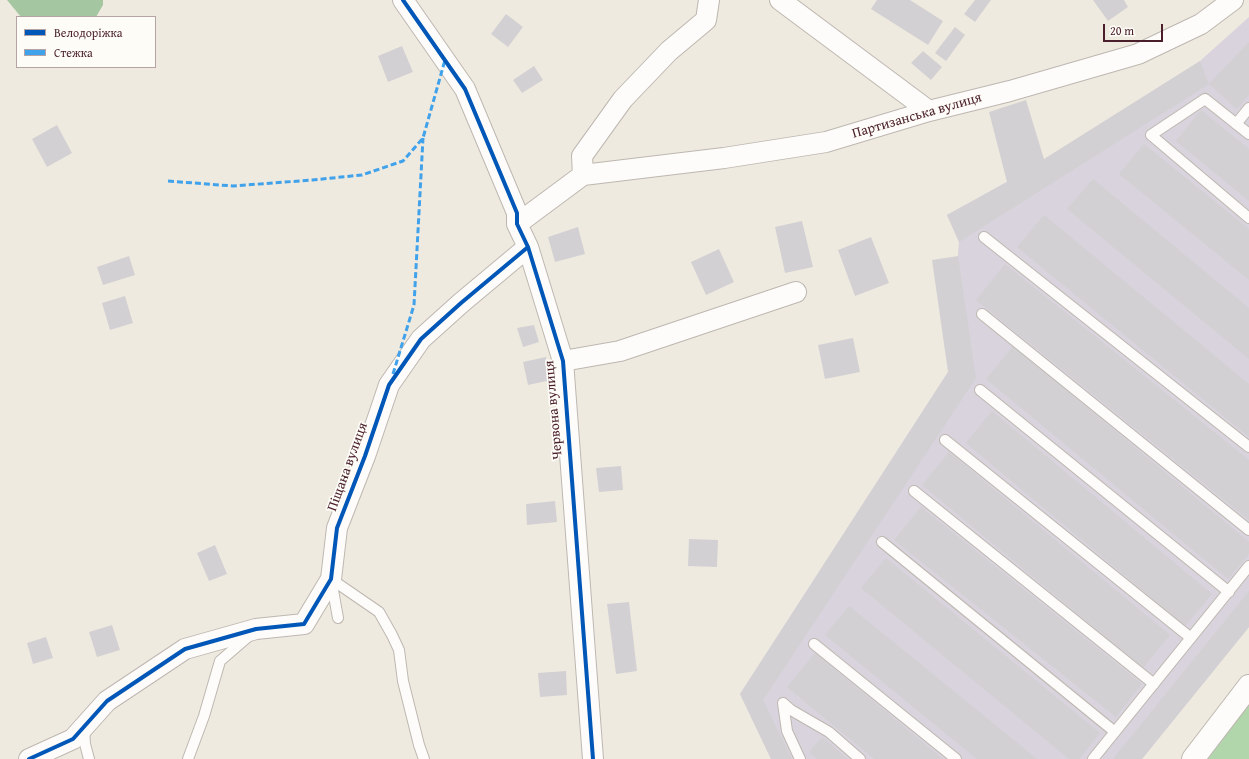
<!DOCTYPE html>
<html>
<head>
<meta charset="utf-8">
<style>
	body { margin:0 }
	#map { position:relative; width:1249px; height:759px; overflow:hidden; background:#efeadf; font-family:"Gentium Book Plus",serif }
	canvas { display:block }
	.legend { position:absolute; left:16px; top:16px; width:140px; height:52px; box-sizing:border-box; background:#fdfcf7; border:1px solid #b5a4a5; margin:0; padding:5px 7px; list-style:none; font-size:12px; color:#4a1f2b }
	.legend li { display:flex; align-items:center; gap:8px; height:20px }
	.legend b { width:20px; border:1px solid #b5a4a5 }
	.scale { position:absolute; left:1103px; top:24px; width:60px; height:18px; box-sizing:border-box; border:2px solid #4a1f2b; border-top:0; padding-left:5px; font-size:12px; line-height:14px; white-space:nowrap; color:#4a1f2b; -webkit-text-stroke:3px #fdfcf7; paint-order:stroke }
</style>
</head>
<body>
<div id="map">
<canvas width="1249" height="759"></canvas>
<ul class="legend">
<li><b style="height:5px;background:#0057b8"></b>Велодоріжка</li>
<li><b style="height:5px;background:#40a2eb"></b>Стежка</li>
</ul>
<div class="scale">20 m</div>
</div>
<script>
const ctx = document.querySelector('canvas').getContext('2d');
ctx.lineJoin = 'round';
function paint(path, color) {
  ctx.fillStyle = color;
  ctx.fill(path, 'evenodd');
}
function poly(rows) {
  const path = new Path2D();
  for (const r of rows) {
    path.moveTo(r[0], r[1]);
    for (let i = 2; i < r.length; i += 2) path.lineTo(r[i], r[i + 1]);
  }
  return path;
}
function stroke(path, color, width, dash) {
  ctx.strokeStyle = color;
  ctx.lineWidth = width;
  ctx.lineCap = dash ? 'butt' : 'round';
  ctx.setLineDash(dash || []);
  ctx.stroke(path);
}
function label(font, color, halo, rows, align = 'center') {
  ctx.font = font + ' "Gentium Book Plus",serif';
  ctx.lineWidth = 3.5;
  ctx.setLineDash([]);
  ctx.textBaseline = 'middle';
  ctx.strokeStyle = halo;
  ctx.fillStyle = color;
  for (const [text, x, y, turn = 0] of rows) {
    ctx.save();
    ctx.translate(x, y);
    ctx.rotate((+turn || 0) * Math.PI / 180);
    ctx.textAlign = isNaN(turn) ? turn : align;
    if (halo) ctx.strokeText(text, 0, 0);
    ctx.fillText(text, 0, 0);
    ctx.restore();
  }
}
const industrial = poly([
	[1249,17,1249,627,1142,759,771,759,740,694,948,372,959,242,947,215,1021,174,1200,61]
]);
const green = poly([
	[1249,702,1249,759,1208,759]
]);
const forest = poly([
	[7,0,103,0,103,5,96,17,21,17]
]);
const building = poly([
	[877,0,910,0,943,21,928,45,871,9],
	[975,0,991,0,975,22,964,14],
	[1093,0,1124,0,1128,7,1108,21],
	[506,14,523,27,508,47,491,34],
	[955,27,965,35,946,61,935,53],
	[1249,42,1249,95,1237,109,1209,84],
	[402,46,413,72,388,82,378,56],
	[923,51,942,67,931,80,911,63],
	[1200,61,1209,84,959,242,947,215,1007,182,989,112,1026,100,1044,159],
	[534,66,543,80,522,93,513,80],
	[1201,110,1249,149,1249,201,1176,141],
	[57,125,72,153,47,167,32,139],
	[1144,144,1249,229,1249,280,1119,174],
	[1093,179,1249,308,1249,359,1067,209],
	[1044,215,1249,384,1249,437,1017,247],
	[802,221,813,267,785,273,775,227],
	[578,227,585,254,555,262,548,237],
	[871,237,889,283,855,296,838,250],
	[719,249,734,282,706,295,691,262],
	[129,256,135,275,103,285,97,267],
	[958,256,976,378,763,700,792,759,771,759,740,694,948,372,932,260],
	[1005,264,1249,460,1249,520,976,300],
	[125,296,133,323,110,330,102,303],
	[534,325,539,342,523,347,517,328],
	[853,338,860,372,825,379,818,345],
	[1013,346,1249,542,1249,554,1228,579,986,379],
	[546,357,551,380,528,385,523,362],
	[992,411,1212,594,1185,626,966,443],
	[949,452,1170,635,1143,668,922,485],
	[621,466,623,490,599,492,596,468],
	[555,501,557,522,527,525,526,504],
	[921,507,1142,684,1116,717,894,540],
	[689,539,718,540,717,567,688,566],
	[215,545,227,574,209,581,197,553],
	[886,558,1100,733,1079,759,1069,759,861,588],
	[1249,591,1249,627,1142,759,1113,759],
	[629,602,637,671,616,674,607,604],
	[849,606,896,644,1037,759,977,759,825,635],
	[112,625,120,650,97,657,89,632],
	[46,637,53,658,33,664,27,643],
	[815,653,943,759,874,759,787,687],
	[566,671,567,695,540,697,538,673],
	[822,737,848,759,817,759,809,752]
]);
const service = poly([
	[1236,124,1249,108],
	[1249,134,1205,99,1151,135,1249,218],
	[984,237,1249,447],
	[982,314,1249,530],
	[980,390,1229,592],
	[945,440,1191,638],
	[914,491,1154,684],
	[882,542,1115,732],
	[338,618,331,579,379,612,392,635,399,650,403,681,419,745,424,759],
	[814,644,956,759],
	[84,727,85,744,89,759],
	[188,759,204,716,220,661,249,636],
	[800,759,787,731,783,703,791,710,829,732,860,759],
	[1093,759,1249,566]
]);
const minor = poly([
	[403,0,465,89,517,213,517,224,528,247,563,361,593,759],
	[780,0,929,111],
	[583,175,724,158,826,142,929,111,1010,91,1138,54,1201,24,1233,0],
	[517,224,583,175,582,156,623,99,669,51,706,20,709,0],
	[563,361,620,351,796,292],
	[29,759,73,739,107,701,185,649,256,629,304,624,331,579,337,528,365,456,389,385,421,339,461,303,528,247]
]);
const tertiary = poly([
	[1193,759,1249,686]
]);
const quiet = poly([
	[168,181,233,186,312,180,362,175,403,161,423,138,445,60],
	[393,374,414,305,423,138]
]);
const cycleway = poly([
	[403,0,465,89,517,213,517,224,528,247,563,361,593,759],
	[29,759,73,739,107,701,185,649,256,629,304,624,331,579,337,528,365,456,389,385,421,339,461,303,528,247]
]);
const streetNames = [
	["Партизанська вулиця",917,116,-16],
	["Червона вулиця",554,410,-95],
	["Піщана вулиця",348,467,-70]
];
paint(industrial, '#d8d3dc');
paint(green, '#b1d6ab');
paint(forest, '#a4c7a1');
paint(building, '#d3d0d4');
stroke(service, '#beb7b1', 12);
stroke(minor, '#beb7b1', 22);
stroke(tertiary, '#beb7b1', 24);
stroke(service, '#fdfcfa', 10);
stroke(minor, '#fdfcfa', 20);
stroke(tertiary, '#fdfcfa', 22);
stroke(quiet, '#40a2eb', 3, [6, 3]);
stroke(cycleway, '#0057b8', 4);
label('14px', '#4a1f2b', '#fdfcf7', streetNames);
</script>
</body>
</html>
